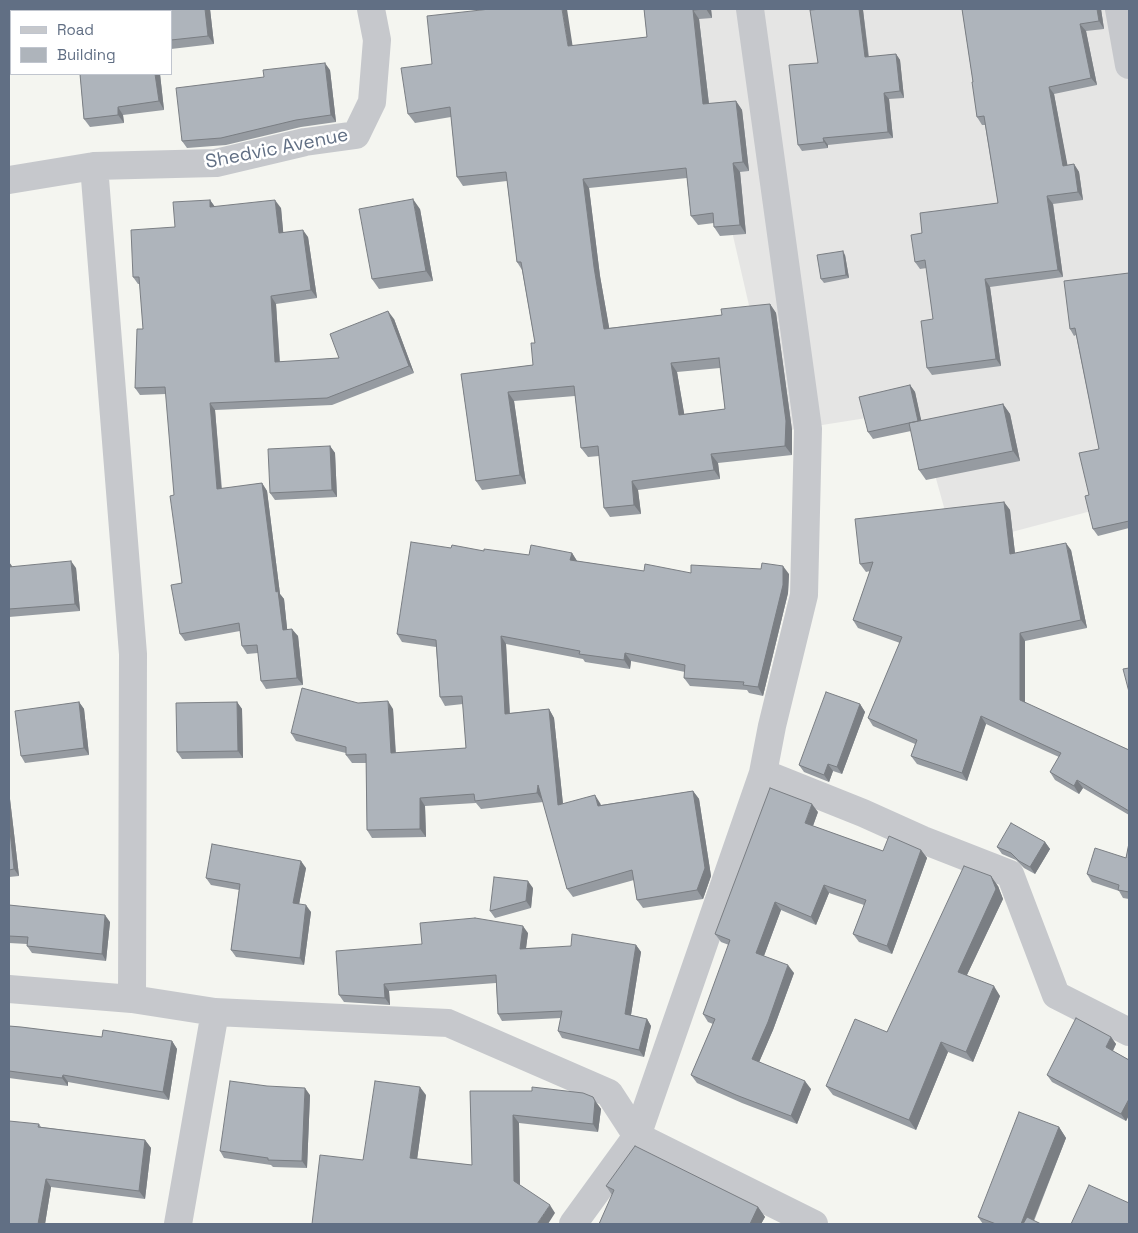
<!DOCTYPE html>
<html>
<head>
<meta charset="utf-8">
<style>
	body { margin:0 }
	#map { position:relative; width:1138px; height:1233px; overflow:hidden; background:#f4f5f0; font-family:"Space Grotesk",sans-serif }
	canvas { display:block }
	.frame { position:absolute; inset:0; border:10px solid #616f84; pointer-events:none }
	.legend { position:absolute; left:10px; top:10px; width:162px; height:65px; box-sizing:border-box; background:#fff; border:1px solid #c0c5ce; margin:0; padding:6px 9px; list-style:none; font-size:15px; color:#616f84 }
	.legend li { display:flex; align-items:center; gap:10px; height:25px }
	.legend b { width:25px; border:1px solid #c0c5ce }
</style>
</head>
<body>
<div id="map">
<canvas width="1138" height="1233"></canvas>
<div class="frame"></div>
<ul class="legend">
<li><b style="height:6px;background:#c6c8cc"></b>Road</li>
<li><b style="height:14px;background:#aeb4bb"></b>Building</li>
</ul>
</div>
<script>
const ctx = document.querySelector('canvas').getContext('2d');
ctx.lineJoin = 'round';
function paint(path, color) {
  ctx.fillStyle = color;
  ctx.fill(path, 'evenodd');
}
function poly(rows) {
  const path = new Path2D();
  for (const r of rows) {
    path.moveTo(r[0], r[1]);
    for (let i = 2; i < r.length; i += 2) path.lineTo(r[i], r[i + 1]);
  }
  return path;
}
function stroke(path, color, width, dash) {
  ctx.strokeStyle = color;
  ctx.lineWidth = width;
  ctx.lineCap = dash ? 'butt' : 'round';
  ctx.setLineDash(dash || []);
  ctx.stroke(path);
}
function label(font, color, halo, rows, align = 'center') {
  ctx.font = font + ' "Space Grotesk",sans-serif';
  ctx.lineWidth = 5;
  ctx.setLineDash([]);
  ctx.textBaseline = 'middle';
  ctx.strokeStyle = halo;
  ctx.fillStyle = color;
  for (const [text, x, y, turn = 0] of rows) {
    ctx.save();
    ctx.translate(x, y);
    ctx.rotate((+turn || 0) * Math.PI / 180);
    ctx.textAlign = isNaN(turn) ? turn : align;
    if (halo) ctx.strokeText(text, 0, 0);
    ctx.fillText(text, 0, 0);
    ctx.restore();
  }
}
const built = poly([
	[681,9,1129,9,1129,501,955,547,917,410,778,432]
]);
const street = poly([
	[1119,9,1129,65],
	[94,166,133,654,132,999],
	[9,180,94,166,216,163,305,142,356,135,372,102,377,40,371,9],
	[763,773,863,813,923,840,1010,874,1056,995,1129,1032],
	[9,989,132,999,215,1012,448,1023,609,1093,637,1136,814,1224],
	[178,1224,215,1012],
	[573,1224,637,1136,763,773,772,726,804,595,808,429,750,9]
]);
const wall = poly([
	[109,9,210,9,214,44,171,49,171,11],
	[644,9,711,9,712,18,699,19,709,104,736,101,742,110,749,171,740,172,746,234,720,236,714,227,714,223,698,225,691,216,687,178,589,188,600,276,609,328,722,315,770,304,776,313,792,430,792,455,718,463,720,479,638,490,641,514,610,517,604,508,599,456,588,457,581,448,575,396,514,401,526,484,482,490,476,481,461,374,533,365,535,343,522,270,517,262,507,181,463,186,457,177,451,117,415,123,408,114,573,46,647,37],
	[720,368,725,409,684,414,677,372],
	[822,9,862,9,863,10,869,57,896,54,900,60,904,98,889,99,893,138,828,145,828,148,802,151,798,145,818,63],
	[962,9,1101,9,1104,29,1086,31,1097,85,1054,94,1067,165,1074,164,1079,172,1083,200,1053,204,1063,277,990,287,1001,366,932,375,927,368,933,319,927,268,920,269,915,262,922,233,998,203,985,125,982,125,977,117,973,82],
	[330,70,336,122,301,127,226,145,187,148,182,141],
	[80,74,160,74,164,110,123,115,124,123,90,127,84,119],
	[210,200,215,207,281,208,283,232,308,237,317,298,276,304,280,362,339,358,394,319,414,373,332,405,215,410,222,489,262,483,267,491,280,594,284,599,287,629,298,636,303,685,266,689,261,681,258,653,247,654,242,646,240,631,185,641,180,634,182,583,166,394,140,395,135,388,143,329,140,284,138,284,133,277,175,227],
	[420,209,433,281,379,289,372,279],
	[845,255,849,278,824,283,821,279],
	[1129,273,1129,528,1098,536,1093,529,1089,495,1099,449,1076,335,1074,336,1070,329],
	[910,385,915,392,921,421,1003,404,1010,414,1020,461,926,480,919,470,911,431,873,439,868,432],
	[330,446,335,453,337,497,275,500,270,493],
	[1004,502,1010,510,1015,553,1071,550,1087,628,1025,641,1025,703,1129,750,1129,815,1083,788,1079,794,1055,780,1050,772,1059,757,986,724,967,781,917,764,911,756,915,744,873,726,868,718,900,643,858,628,853,620,870,571,866,572,860,564],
	[451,548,529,555,572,553,577,561,644,571,691,573,789,574,788,593,763,696,749,693,747,690,690,686,684,678,685,672,631,661,630,669,585,662,583,659,506,644,510,713,549,709,554,718,563,804,600,803,601,805,693,791,699,799,711,876,703,899,643,908,637,900,634,880,573,897,567,889,543,802,481,809,476,803,425,806,426,837,372,838,367,830,366,763,352,763,346,755,346,753,296,741,291,733,358,703,393,709,396,753,466,748,463,704,445,706,440,697,436,647,402,642,397,634],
	[9,562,12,567,76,568,80,611,9,617],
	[79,702,84,709,89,755,25,763,21,756],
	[237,702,242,709,243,758,182,759,177,752],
	[860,704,865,712,842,774,833,771,829,782,804,772,799,765],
	[9,790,19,876,9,877],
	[818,812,813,826,883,851,921,850,927,858,892,954,859,942,853,934,864,905,829,893,816,925,781,910,764,956,794,973,773,1030,759,1062,811,1089,797,1124,742,1103,697,1083,691,1075,713,1024,708,1022,703,1014,729,945,721,942,715,934],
	[1045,842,1050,849,1035,874,1024,868,1016,860,1002,854,997,847],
	[1129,843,1129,899,1123,898,1119,891,1092,882,1087,874,1126,858],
	[306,868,299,904,311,912,304,965,236,957,231,950,239,890,211,885,206,878],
	[998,886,1003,899,967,975,1000,996,973,1062,948,1052,916,1130,833,1095,826,1086,887,1032],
	[533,888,531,908,495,918,490,911],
	[9,905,110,922,106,961,32,953,27,946,27,944,9,943],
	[528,933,526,948,636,945,641,952,631,1015,647,1019,651,1026,644,1057,562,1038,558,1031,561,1018,502,1021,498,1014,496,983,389,991,390,1005,344,1002,339,995,422,944],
	[9,1026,102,1037,172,1041,177,1049,169,1100,68,1082,68,1086,9,1078],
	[1111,1037,1116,1044,1113,1051,1129,1060,1129,1115,1126,1121,1052,1082,1047,1075],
	[470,1091,593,1097,601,1109,598,1132,519,1123,520,1185,555,1213,363,1160,426,1095,417,1159,472,1165],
	[310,1095,307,1168,273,1167,271,1165,224,1158,220,1151],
	[39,1124,41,1127,145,1140,151,1148,145,1199,51,1187,45,1224,9,1224],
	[1059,1127,1066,1138,1034,1221,1041,1224,983,1224,978,1217],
	[606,1186,758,1207,765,1217,761,1224,599,1224,612,1195]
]);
const shadedWall = poly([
	[205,9,210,9,214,44,208,36],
	[562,9,567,9,574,55,568,46],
	[706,9,711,9,712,18],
	[859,9,862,9,863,10,869,63,865,57],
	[1097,9,1101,9,1104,29,1099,21],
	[693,10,699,19,710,113,703,104],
	[1080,24,1086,31,1097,85,1091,78],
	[896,54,900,60,904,98,900,91],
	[325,63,330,70,336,122,331,115],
	[155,74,160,74,164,110,159,101],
	[1049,87,1054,94,1069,173,1063,166],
	[884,93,889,99,893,138,888,132],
	[736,101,742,110,749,171,743,162],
	[118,107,123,115,124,123,118,115],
	[823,138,828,145,828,148,824,142],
	[733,163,740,172,746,234,740,225],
	[1074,164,1079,172,1083,200,1078,192],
	[583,179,589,188,600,276,611,338,604,329,594,267],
	[1047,196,1053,204,1063,277,1058,270],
	[413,199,420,209,433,281,426,271],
	[210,200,215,207,210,207],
	[275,200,281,208,284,240,279,233],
	[303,230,308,237,317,298,311,290],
	[843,251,845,255,849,278,846,275],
	[985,279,990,287,1001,366,996,359],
	[271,296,276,304,280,369,275,362],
	[770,304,776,313,792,430,792,455,785,446],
	[388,311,394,319,414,373,409,366],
	[671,363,677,372,686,424,679,415],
	[910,385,915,392,923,428,918,421],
	[508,392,514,401,526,484,520,475],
	[210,403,215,410,222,497,217,489],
	[1003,404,1010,414,1020,461,1013,451],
	[330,446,335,453,337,497,332,490],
	[711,454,718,463,720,479,714,470],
	[632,481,638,490,641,514,634,505],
	[262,483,267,491,280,594,284,599,288,637,283,630,276,592],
	[1004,502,1010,510,1016,562,1010,554],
	[1066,543,1071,550,1087,628,1081,620],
	[572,553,577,561,576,568,570,560],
	[71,561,76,568,80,611,75,604],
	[9,562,12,566,12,574,9,569],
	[783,566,789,574,788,593,763,696,758,687],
	[292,629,298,636,303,685,297,678],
	[1020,633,1025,641,1025,708,1020,700],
	[501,636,506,644,510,722,505,714],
	[625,653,631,661,630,669,624,660],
	[388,701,393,709,396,761,391,753],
	[79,702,84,709,89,755,84,748],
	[237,702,242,709,243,758,238,751],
	[860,704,865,712,842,774,837,767],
	[549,709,554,718,564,814,558,805],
	[981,716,986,724,967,781,962,773],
	[828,764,833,771,829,782,824,775],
	[1077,780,1083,788,1079,794,1074,786],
	[538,785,543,802,537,793],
	[9,790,9,791,19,876,14,869,9,822],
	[693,791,699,799,711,876,703,899,697,890],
	[595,795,600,803,603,814,598,806],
	[420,798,425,806,426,837,420,829],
	[812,804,818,812,811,831,805,823],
	[1045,842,1050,849,1035,874,1030,867],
	[921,850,927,858,892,954,887,946],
	[301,861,306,868,298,910,293,903],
	[991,876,998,886,1003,899,964,981,958,972],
	[528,881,533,888,531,908,526,901],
	[824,885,829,893,816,925,811,917],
	[775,902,781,910,762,961,756,953],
	[306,905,311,912,304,965,300,958],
	[105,915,110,922,106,961,102,954],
	[523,926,528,933,525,956,520,949],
	[636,945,641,952,630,1021,625,1014],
	[788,965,794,973,773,1030,757,1067,752,1059],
	[384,984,389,991,390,1005,385,998],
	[994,986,1000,996,973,1062,966,1052],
	[647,1019,651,1026,644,1057,639,1050],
	[1111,1037,1116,1044,1111,1054,1106,1047],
	[172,1041,177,1049,169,1100,163,1092],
	[941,1042,948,1052,916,1130,909,1120],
	[63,1075,68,1082,68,1086,62,1078],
	[805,1081,811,1089,797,1124,791,1116],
	[420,1087,426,1095,416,1167,410,1158],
	[305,1088,310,1095,307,1168,302,1161],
	[1129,1099,1129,1115,1126,1121,1121,1114],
	[595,1101,601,1109,598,1132,593,1124],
	[513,1115,519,1123,520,1189,514,1181],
	[1059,1127,1066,1138,1032,1224,1021,1224],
	[145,1140,151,1148,145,1199,139,1191],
	[46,1179,51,1187,45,1224,38,1224],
	[550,1205,555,1213,548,1224,537,1224],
	[758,1207,765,1217,761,1224,750,1224]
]);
const building = poly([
	[109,9,205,9,208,36,171,40,171,11,109,11,109,9],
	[490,9,562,9,568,46,647,37,644,9,705,9,693,10,703,104,736,101,743,162,733,163,740,225,714,227,713,213,691,216,686,168,583,179,594,267,604,329,722,315,721,309,770,304,786,421,785,446,711,454,714,470,632,481,634,505,604,508,598,446,581,448,574,386,508,392,520,475,476,481,461,374,533,365,531,343,535,343,521,262,517,262,506,172,457,177,450,107,408,114,401,68,432,64,427,16,490,9],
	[719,358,725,409,679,415,671,363,719,358],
	[822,9,859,9,865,57,896,54,900,91,884,93,888,132,823,138,824,142,798,145,789,65,818,63,810,10,822,9],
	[962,9,1097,9,1099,21,1080,24,1091,78,1049,87,1063,166,1074,164,1078,192,1047,196,1058,270,985,279,996,359,927,368,921,321,933,319,925,260,915,262,911,235,922,233,920,213,998,203,984,116,977,117,972,82,973,82,962,9],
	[325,63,331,115,296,120,221,138,182,141,176,88,264,77,263,70,325,63],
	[80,74,155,74,159,101,118,107,118,115,84,119,80,74],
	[413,199,426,271,372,279,359,209,413,199],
	[210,200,210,207,275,200,279,233,303,230,311,290,271,296,275,362,339,358,330,334,388,311,409,366,327,398,210,403,217,489,262,483,276,592,278,591,283,630,292,629,297,678,261,681,257,645,242,646,239,623,180,634,171,585,182,583,170,496,174,495,165,387,135,388,137,329,143,329,139,277,133,277,131,230,175,227,173,202,210,200],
	[843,251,846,275,821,279,817,255,843,251],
	[1129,273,1129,521,1093,529,1085,496,1089,495,1079,453,1099,449,1075,328,1070,329,1064,281,1129,273],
	[910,385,918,421,868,432,859,397,910,385],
	[1003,404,1013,451,919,470,909,423,1003,404],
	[330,446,332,490,270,493,268,449,330,446],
	[1004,502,1010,554,1066,543,1081,620,1020,633,1020,700,1129,750,1129,811,1077,780,1074,786,1050,772,1061,753,981,716,962,773,911,756,917,740,868,718,902,637,853,620,873,562,860,564,855,519,1004,502],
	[411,542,451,548,452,545,484,551,484,549,529,555,531,545,572,553,570,560,644,571,645,564,691,573,691,565,761,569,762,563,783,566,783,585,758,687,743,685,744,682,684,678,685,665,625,653,624,660,579,654,580,651,501,636,505,714,549,709,558,805,595,795,598,806,693,791,705,868,697,890,637,900,632,870,567,889,538,785,537,793,475,801,474,794,420,798,420,829,367,830,366,754,346,755,346,747,291,733,302,688,358,703,388,701,391,753,466,748,462,696,440,697,436,640,397,634,411,542],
	[71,561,75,604,9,609,9,567,71,561],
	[1129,668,1129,692,1123,669,1129,668],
	[826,692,860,704,837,767,828,764,824,775,799,765,826,692],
	[79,702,84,748,21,756,15,711,79,702],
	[237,702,238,751,177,752,176,703,237,702],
	[770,788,812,804,805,823,883,851,889,836,921,850,887,946,853,934,866,900,824,885,811,917,775,902,756,953,788,965,768,1022,752,1059,805,1081,791,1116,736,1095,691,1075,715,1019,703,1014,730,940,715,934,770,788],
	[9,822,14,869,9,870,9,822],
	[1011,823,1045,842,1030,867,1019,861,1011,853,997,847,1011,823],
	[1129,843,1129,892,1118,890,1119,885,1087,874,1095,848,1126,858,1129,843],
	[212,844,301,861,293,903,306,905,300,958,231,950,240,884,206,878,212,844],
	[964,866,991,876,996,889,958,972,994,986,966,1052,941,1042,909,1120,826,1086,855,1019,887,1032,964,866],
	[494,877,528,881,526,901,490,911,494,877],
	[9,905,105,915,102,954,27,946,28,937,9,936,9,905],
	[475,918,523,926,520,949,571,946,572,934,636,945,625,1014,647,1019,639,1050,558,1031,562,1011,498,1014,496,975,384,984,385,998,339,995,336,951,422,944,420,923,475,918],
	[1076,1018,1111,1037,1106,1047,1129,1060,1129,1099,1121,1114,1047,1075,1076,1018],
	[9,1026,21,1027,102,1037,103,1030,172,1041,163,1092,63,1075,62,1078,9,1071,9,1026],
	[230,1081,267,1086,305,1088,302,1161,268,1160,268,1158,220,1151,230,1081],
	[375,1081,420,1087,410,1158,472,1165,470,1091,532,1091,532,1087,583,1093,593,1097,595,1101,593,1124,513,1115,514,1181,550,1205,537,1224,312,1224,320,1155,363,1160,375,1081],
	[1019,1112,1059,1127,1021,1224,996,1224,978,1217,1019,1112],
	[9,1121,39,1124,38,1127,145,1140,139,1191,46,1179,38,1224,9,1224,9,1121],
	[635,1146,758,1207,750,1224,599,1224,614,1190,606,1186,635,1146],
	[1089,1185,1129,1203,1129,1224,1071,1224,1089,1185],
	[1027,1217,1041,1224,1023,1224,1027,1217]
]);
const streetNames = [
	["Shedvic Avenue",277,149,-11]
];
paint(built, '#e5e5e4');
stroke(street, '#c6c8cc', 28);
paint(wall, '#969ba1');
paint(shadedWall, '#7a7e83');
paint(building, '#aeb4bb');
stroke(building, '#7a7e83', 1);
label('19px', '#616f84', '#fff', streetNames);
</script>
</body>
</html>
